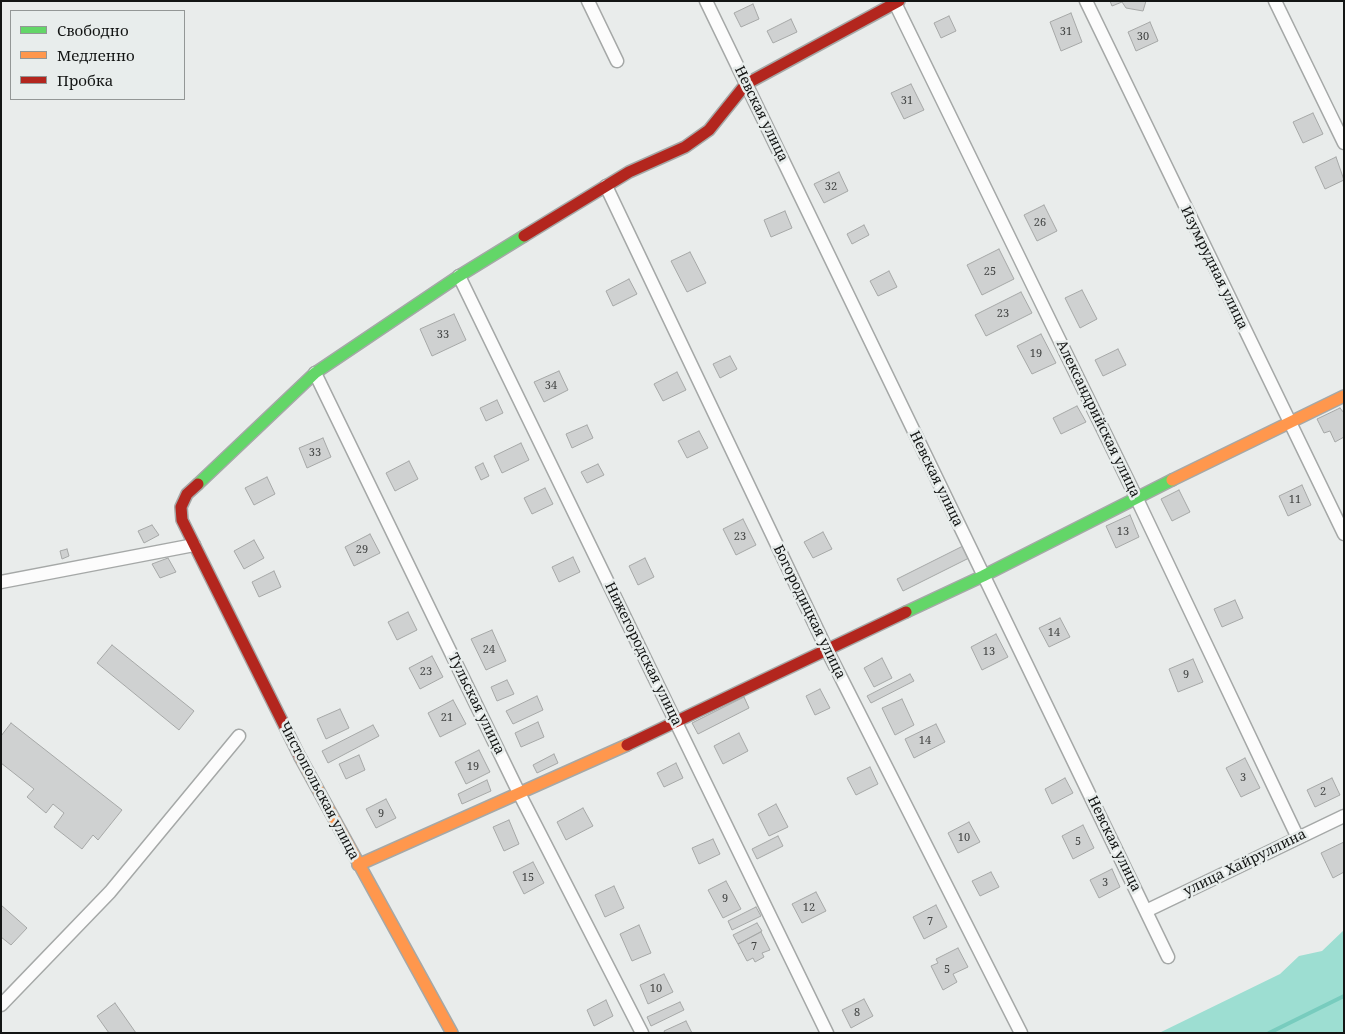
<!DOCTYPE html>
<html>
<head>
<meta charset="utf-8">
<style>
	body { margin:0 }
	#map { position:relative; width:1345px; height:1034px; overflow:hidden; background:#e9eceb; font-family:"Noto Serif",serif }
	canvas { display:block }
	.frame { position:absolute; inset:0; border:2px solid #131514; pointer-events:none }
	.legend { position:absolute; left:10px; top:10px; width:175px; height:90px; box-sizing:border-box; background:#e8edec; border:1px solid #939796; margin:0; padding:6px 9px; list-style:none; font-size:15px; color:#131514 }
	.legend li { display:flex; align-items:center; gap:10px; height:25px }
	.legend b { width:25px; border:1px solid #939796 }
</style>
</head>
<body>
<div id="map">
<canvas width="1345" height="1034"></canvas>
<div class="frame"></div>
<ul class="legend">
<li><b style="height:6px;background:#63d668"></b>Свободно</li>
<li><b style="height:6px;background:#ff974d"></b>Медленно</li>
<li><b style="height:6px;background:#b3261e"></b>Пробка</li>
</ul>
</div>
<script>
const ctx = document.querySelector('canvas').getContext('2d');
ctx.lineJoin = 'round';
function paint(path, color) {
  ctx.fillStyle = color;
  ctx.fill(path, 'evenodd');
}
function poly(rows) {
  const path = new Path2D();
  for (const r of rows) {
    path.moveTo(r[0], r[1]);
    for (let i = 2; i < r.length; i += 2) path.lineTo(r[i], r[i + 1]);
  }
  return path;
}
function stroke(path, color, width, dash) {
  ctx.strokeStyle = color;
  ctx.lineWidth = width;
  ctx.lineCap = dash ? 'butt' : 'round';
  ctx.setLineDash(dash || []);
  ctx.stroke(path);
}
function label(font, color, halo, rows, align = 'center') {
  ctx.font = font + ' "Noto Serif",serif';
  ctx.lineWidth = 5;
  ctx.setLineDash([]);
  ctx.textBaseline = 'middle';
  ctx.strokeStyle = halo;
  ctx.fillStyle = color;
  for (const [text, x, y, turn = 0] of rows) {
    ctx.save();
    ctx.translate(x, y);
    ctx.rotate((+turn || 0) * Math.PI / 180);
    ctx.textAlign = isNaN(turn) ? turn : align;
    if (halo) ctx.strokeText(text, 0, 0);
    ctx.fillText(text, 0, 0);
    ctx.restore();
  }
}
const forest = poly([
	[1344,930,1344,1033,1159,1033,1280,974,1299,956,1322,951]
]);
const stream = poly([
	[1269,1033,1344,996]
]);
const building = poly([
	[1110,1,1146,1,1143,11,1126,8,1122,2,1112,6,1110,1],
	[753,4,759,19,741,27,734,13,753,4],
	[1071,13,1082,42,1061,51,1050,22,1071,13],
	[949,16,956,31,941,38,934,23,949,16],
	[791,19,797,32,773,43,767,31,791,19],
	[1150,22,1158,41,1136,51,1128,32,1150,22],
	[911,84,924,110,904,119,891,93,911,84],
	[1313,113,1323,134,1303,143,1293,122,1313,113],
	[1336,157,1344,180,1325,189,1315,167,1336,157],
	[839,172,848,191,824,203,814,184,839,172],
	[1044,205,1057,231,1037,241,1024,215,1044,205],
	[785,211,792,228,771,237,764,220,785,211],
	[864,225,869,235,852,244,847,234,864,225],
	[999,249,1014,279,982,295,967,265,999,249],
	[690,252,706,283,687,292,671,261,690,252],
	[889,271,897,287,878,296,870,281,889,271],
	[629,279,637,294,613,306,606,291,629,279],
	[1082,290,1097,319,1080,328,1065,298,1082,290],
	[1021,292,1032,313,986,336,975,315,1021,292],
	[454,314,466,340,432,356,420,329,454,314],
	[1041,334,1056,363,1032,374,1017,346,1041,334],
	[1118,349,1126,365,1103,376,1095,360,1118,349],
	[730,356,737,369,720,378,713,364,730,356],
	[559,371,568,390,544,402,534,382,559,371],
	[677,372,686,390,663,401,654,384,677,372],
	[497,400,503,413,486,421,480,408,497,400],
	[1077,406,1086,422,1061,434,1053,418,1077,406],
	[1340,408,1344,413,1344,437,1335,442,1330,431,1324,433,1317,419,1340,408],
	[587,425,593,438,572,448,566,434,587,425],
	[699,431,708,448,687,458,678,441,699,431],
	[323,438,331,457,307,468,299,448,323,438],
	[521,443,529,460,502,473,494,456,521,443],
	[409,461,418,479,395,491,386,473,409,461],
	[483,463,489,476,481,480,475,467,483,463],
	[598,464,604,475,587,483,581,472,598,464],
	[267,477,275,494,254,505,245,488,267,477],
	[1302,485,1311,505,1288,516,1279,496,1302,485],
	[545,488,553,504,532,514,524,498,545,488],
	[1179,490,1190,512,1172,521,1161,499,1179,490],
	[1130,515,1139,537,1116,548,1106,526,1130,515],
	[743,519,756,545,736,555,723,529,743,519],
	[152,525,159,535,144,543,138,531,152,525],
	[823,532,832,549,813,558,804,542,823,532],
	[370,534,380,553,354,566,345,547,370,534],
	[254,540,264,558,244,569,234,551,254,540],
	[963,546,969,558,903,591,897,579,963,546],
	[67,549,69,556,62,559,60,551,67,549],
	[573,557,580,572,559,582,552,567,573,557],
	[168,558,176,572,160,578,152,564,168,558],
	[645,558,654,577,638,585,629,566,645,558],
	[274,571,281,587,259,597,252,582,274,571],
	[1235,600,1243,618,1222,627,1214,609,1235,600],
	[408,612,417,630,397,640,388,622,408,612],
	[1060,618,1070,637,1049,647,1039,628,1060,618],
	[492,630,506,661,486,670,471,639,492,630],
	[996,634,1008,657,982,670,971,647,996,634],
	[112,645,194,711,179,730,97,663,112,645],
	[432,656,443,677,420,689,409,668,432,656],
	[882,658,892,678,874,687,864,668,882,658],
	[1193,659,1203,682,1178,692,1169,669,1193,659],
	[910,674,914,681,871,703,867,696,910,674],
	[507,680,514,694,497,701,491,687,507,680],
	[820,689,830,708,815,715,806,696,820,689],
	[537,696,543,710,513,724,506,711,537,696],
	[744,697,749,708,698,734,692,723,744,697],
	[902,699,914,725,895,735,882,708,902,699],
	[453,700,466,724,440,737,428,713,453,700],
	[340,709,349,728,326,739,317,719,340,709],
	[538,722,544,737,521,747,515,733,538,722],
	[11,723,122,810,98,840,93,835,82,849,54,827,64,813,53,804,46,813,27,797,34,789,1,763,1,736,11,723],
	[936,724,945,742,914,758,905,739,936,724],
	[373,725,379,736,328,763,322,751,373,725],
	[739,733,748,751,723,764,714,746,739,733],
	[479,750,490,772,466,784,455,762,479,750],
	[554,754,558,763,537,773,533,765,554,754],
	[359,755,365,770,346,779,339,764,359,755],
	[1245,758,1260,788,1241,797,1226,768,1245,758],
	[676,763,683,778,664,787,657,773,676,763],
	[870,767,878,784,856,795,847,778,870,767],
	[1065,778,1073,793,1052,804,1045,789,1065,778],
	[1332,778,1340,795,1315,807,1307,790,1332,778],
	[487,780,491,791,462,804,458,794,487,780],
	[386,799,396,818,376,828,366,809,386,799],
	[776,804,788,827,769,836,758,814,776,804],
	[583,808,593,826,566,840,557,822,583,808],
	[509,820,519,844,504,851,493,827,509,820],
	[969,822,980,842,958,853,948,833,969,822],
	[1083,825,1094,848,1073,859,1062,836,1083,825],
	[778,836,783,846,757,859,752,849,778,836],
	[713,839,720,854,699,864,692,848,713,839],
	[1344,842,1344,872,1333,878,1321,853,1344,842],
	[533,862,544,883,524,894,513,872,533,862],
	[1112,869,1120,887,1099,898,1090,880,1112,869],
	[991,872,999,887,980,896,972,881,991,872],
	[726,881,741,909,723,918,708,890,726,881],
	[614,886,624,908,605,917,595,895,614,886],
	[816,892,826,911,802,923,792,904,816,892],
	[1,905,27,928,11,945,1,937,1,905],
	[936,905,947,927,924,939,913,917,936,905],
	[756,907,761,916,732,930,728,921,756,907],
	[757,923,762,931,738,944,733,935,757,923],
	[639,925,651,953,632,961,620,934,639,925],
	[761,932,770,950,762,953,764,957,755,962,753,958,747,961,738,944,761,932],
	[958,948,968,967,953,974,957,982,943,990,931,966,938,963,936,959,958,948],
	[664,974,673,992,648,1004,640,985,664,974],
	[864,999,873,1016,851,1028,842,1010,864,999],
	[606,1000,613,1016,594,1026,587,1010,606,1000],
	[680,1002,684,1010,651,1026,647,1017,680,1002],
	[115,1003,136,1033,109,1033,97,1016,115,1003],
	[686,1021,692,1033,665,1033,664,1031,686,1021]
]);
const street = poly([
	[588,1,617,61],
	[706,1,1168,957],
	[894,1,1136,497,1298,838],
	[1086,1,1344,534],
	[1275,1,1344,143],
	[606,186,827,650,1021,1033],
	[459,276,827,1033],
	[315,373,519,793,642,1033],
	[1,582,194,545],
	[1146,911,1344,816],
	[1,1005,110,892,239,736]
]);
const fast = poly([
	[198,484,315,373,459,276,524,236],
	[906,612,983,576,1172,480]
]);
const slow = poly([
	[1172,480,1344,396],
	[300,757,452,1033],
	[358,865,627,745]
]);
const jam = poly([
	[524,236,629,172,685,147,709,130,746,84,899,1],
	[198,484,187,494,181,507,182,520,300,757],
	[627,745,906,612]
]);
const numberNames = [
	["31",1066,32],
	["30",1143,37],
	["31",907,101],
	["32",831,187],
	["26",1040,223],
	["25",990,272],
	["23",1003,314],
	["33",443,335],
	["19",1036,354],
	["34",551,386],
	["33",315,453],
	["11",1295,500],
	["13",1123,532],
	["23",740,537],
	["29",362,550],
	["14",1054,633],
	["24",489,650],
	["13",989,652],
	["23",426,672],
	["9",1186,675],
	["21",447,718],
	["14",925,741],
	["19",473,767],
	["3",1243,778],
	["2",1323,792],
	["9",381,814],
	["10",964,838],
	["5",1078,842],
	["15",528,878],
	["3",1105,883],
	["9",725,899],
	["12",809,908],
	["7",930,922],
	["7",754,947],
	["5",947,970],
	["10",656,989],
	["8",857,1013]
];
const streetNames = [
	["Невская улица",761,114,64],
	["Изумрудная улица",1214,268,64],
	["Александрийская улица",1098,419,64],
	["Невская улица",936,479,64],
	["Богородицкая улица",809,612,64],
	["Нижегородская улица",643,654,64],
	["Тульская улица",476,704,64],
	["Чистопольская улица",319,791,62],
	["Невская улица",1114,844,64],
	["улица Хайруллина",1245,863,-26]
];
paint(forest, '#9dded2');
stroke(stream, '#78ccbe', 4);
paint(building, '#cfd1d1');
stroke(building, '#a6a8a7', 1);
stroke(street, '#a5a8a7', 15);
stroke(fast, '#a5a8a7', 14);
stroke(slow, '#a5a8a7', 14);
stroke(jam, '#a5a8a7', 14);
stroke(street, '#fcfcfc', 12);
stroke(fast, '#63d668', 11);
stroke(slow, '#ff974d', 11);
stroke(jam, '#b3261e', 11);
label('11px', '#424443', null, numberNames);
label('14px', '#131514', '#e8edec', streetNames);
</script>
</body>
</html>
